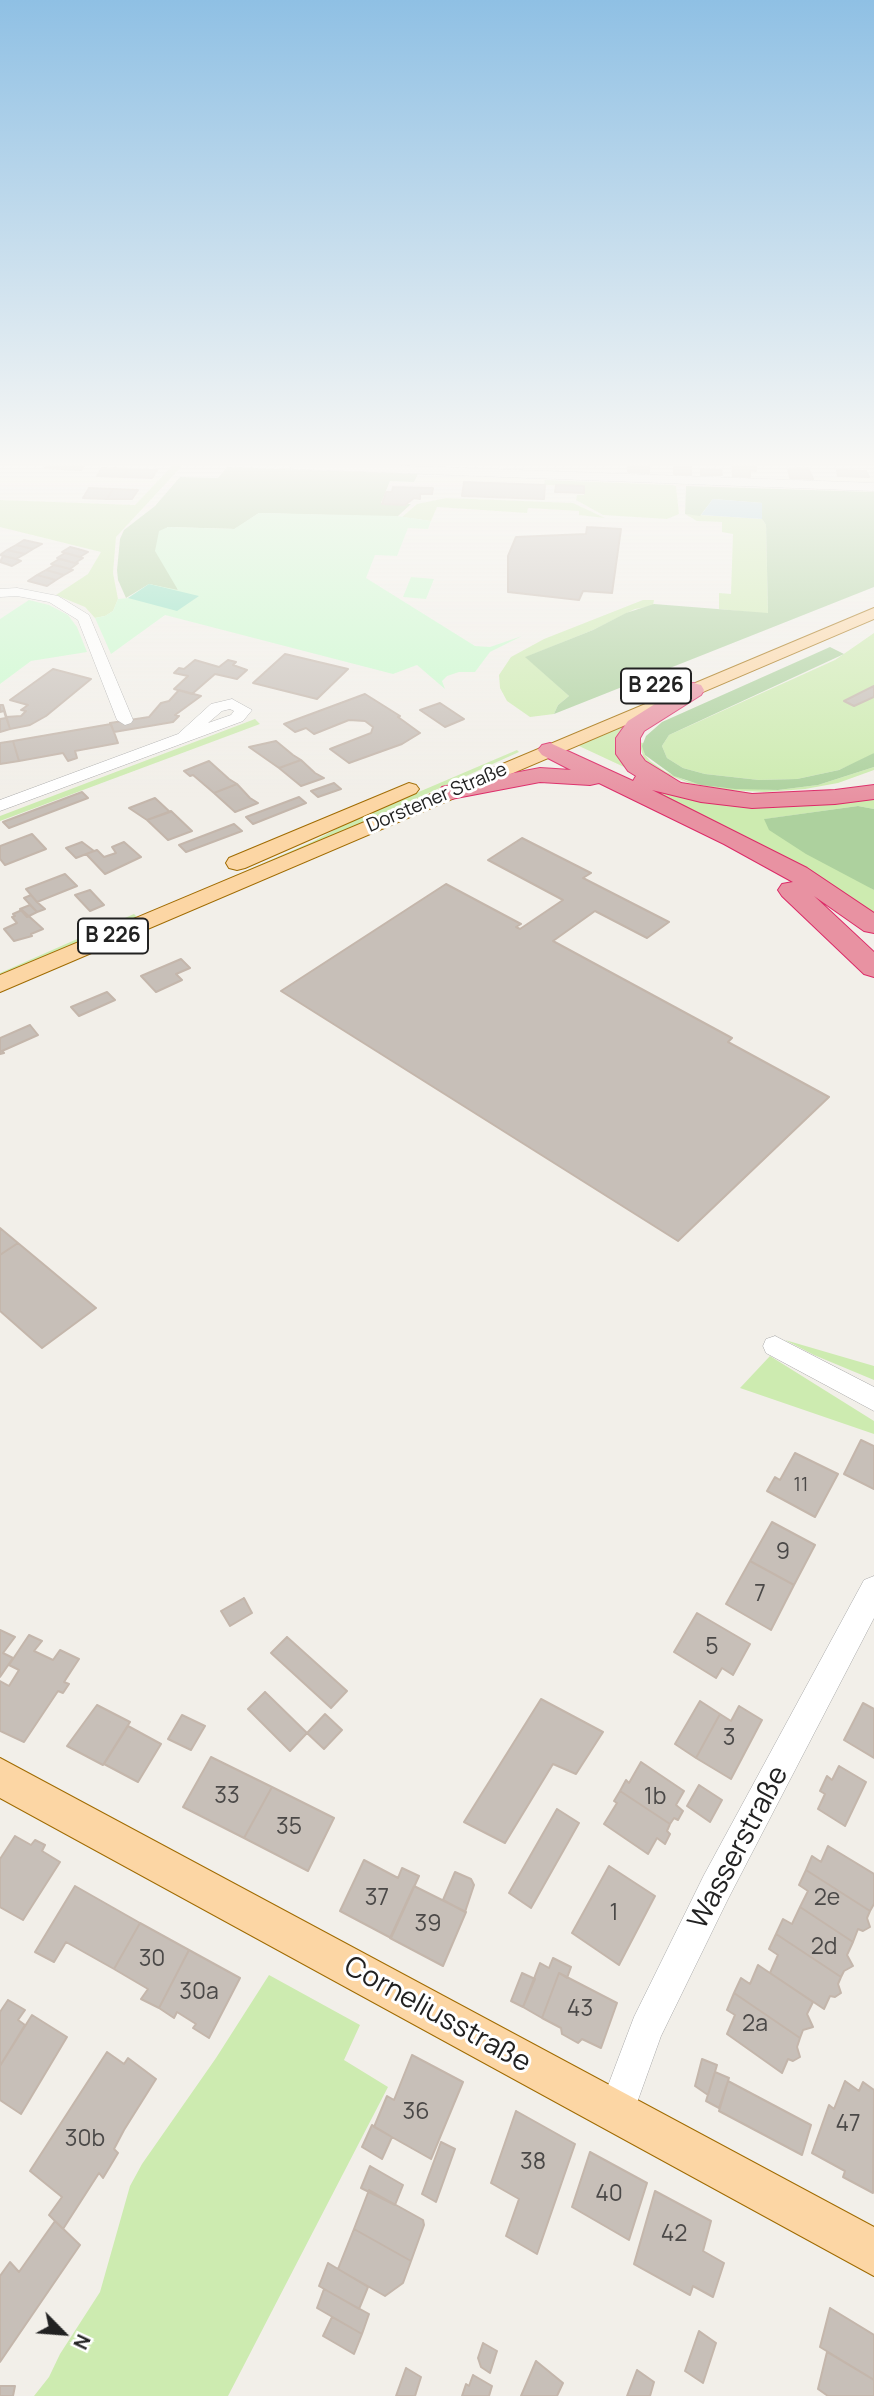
<!DOCTYPE html>
<html>
<head>
<meta charset="utf-8">
<style>
	body { margin:0 }
	#map { position:relative; width:874px; height:2396px; overflow:hidden; background:#f2efe9; font-family:Manrope,sans-serif }
	canvas { display:block }
	.north { position:absolute; left:28px; top:2298px; width:70px; height:70px; -webkit-text-stroke:5px #fff; paint-order:stroke; rotate:115deg; font-size:19px; font-weight:700; line-height:28px; text-align:center; color:#222 }
	.north::after { content:''; display:block; margin:auto; width:24px; height:32px; background:#222; clip-path:polygon(50% 0,100% 100%,50% 72%,0 100%) }
</style>
</head>
<body>
<div id="map">
<canvas width="874" height="2396"></canvas>
<div class="north">N</div>
</div>
<script>
const ctx = document.querySelector('canvas').getContext('2d');
ctx.lineJoin = 'round';
function paint(path, color) {
  ctx.fillStyle = color;
  ctx.fill(path, 'evenodd');
}
function poly(rows) {
  const path = new Path2D();
  for (const r of rows) {
    path.moveTo(r[0], r[1]);
    for (let i = 2; i < r.length; i += 2) path.lineTo(r[i], r[i + 1]);
  }
  return path;
}
function stroke(path, color, width, dash) {
  ctx.strokeStyle = color;
  ctx.lineWidth = width;
  ctx.lineCap = dash ? 'butt' : 'round';
  ctx.setLineDash(dash || []);
  ctx.stroke(path);
}
function label(font, color, halo, rows, align = 'center') {
  ctx.font = font + ' Manrope,sans-serif';
  ctx.lineWidth = 6;
  ctx.setLineDash([]);
  ctx.textBaseline = 'middle';
  ctx.strokeStyle = halo;
  ctx.fillStyle = color;
  for (const [text, x, y, turn = 0] of rows) {
    ctx.save();
    ctx.translate(x, y);
    ctx.rotate((+turn || 0) * Math.PI / 180);
    ctx.textAlign = isNaN(turn) ? turn : align;
    if (halo) ctx.strokeText(text, 0, 0);
    ctx.fillText(text, 0, 0);
    ctx.restore();
  }
}
const grass = poly([
	[173,465,183,465,116,537,113,573,118,599,113,611,105,616,95,618,85,607,56,595,88,574,101,552,0,527,0,500,135,505],
	[545,480,673,485,676,486,679,514,667,519,603,515,576,500,577,495,584,495,584,486,544,485],
	[446,498,573,503,605,518,579,515,579,511,528,508,527,513,437,507,431,521,402,517,417,504],
	[685,514,762,519,766,525,768,614,719,609,719,593,731,594,733,534,722,532,722,522,697,521],
	[643,600,654,600,653,606,635,609,593,630,526,657,569,696,558,705,554,714,530,717,507,701,500,688,499,675,511,657,544,639],
	[874,633,874,753,872,755,839,770,797,779,759,780,705,774,683,768,667,758,662,746,669,735,835,660],
	[255,719,260,724,0,821,0,816],
	[628,724,637,773,579,746,580,745],
	[639,742,643,743,645,755,650,761,666,772,687,781,718,787,778,790,818,785,874,767,874,770,838,783,805,789,765,792,727,790,689,783,659,771,644,759],
	[517,750,519,752,378,816,220,882,312,842,353,820],
	[619,776,650,788,759,807,797,806,874,795,874,809,858,806,765,819,874,890,874,919],
	[134,914,138,918,0,977,0,973],
	[785,1340,874,1366,874,1380,814,1355],
	[770,1356,874,1421,874,1434,740,1388],
	[269,1975,360,2025,344,2060,388,2087,228,2396,34,2396,49,2377,60,2354,100,2292,130,2186,142,2164,216,2058]
]);
const forest = poly([
	[227,467,418,474,414,482,390,481,381,503,411,504,397,517,259,513,235,529,167,527,178,591,149,584,126,598,118,580,117,570,120,539,124,530,155,506,180,477,218,478],
	[686,486,874,492,874,587,554,714,558,705,569,696,525,657,593,630,626,613,654,604,768,613,766,525,762,519,762,503,713,499,700,516,685,514],
	[830,647,844,654,669,735,662,746,667,758,683,768,705,774,759,780,797,779,839,770,874,753,874,767,818,785,778,790,735,789,701,785,674,776,645,755,642,746,646,736,662,722],
	[858,806,874,809,874,890,806,854,769,830,764,819]
]);
const park = poly([
	[259,513,397,516,431,521,428,529,408,528,397,556,375,555,366,578,475,646,490,647,522,636,490,652,475,672,459,672,447,676,442,681,445,689,417,665,393,674,165,615,111,654,95,618,105,616,113,611,118,599,128,598,149,584,178,590,155,551,159,531,168,527,234,529],
	[411,577,434,579,426,599,403,597],
	[29,600,49,605,68,615,77,627,87,652,31,661,0,684,0,619]
]);
const pitch = poly([
	[149,584,199,596,177,611,128,598]
]);
const water = poly([
	[713,499,762,503,762,519,701,515]
]);
const building = poly([
	[48,465,84,465,81,470,45,468,48,465],
	[628,465,649,465,649,473,628,472,628,465],
	[732,465,756,465,756,471,750,470,750,477,733,476,732,465],
	[674,467,691,467,691,475,674,474,674,467],
	[102,468,128,469,123,477,97,476,102,468],
	[808,468,813,479,790,478,788,469,808,468],
	[128,469,157,470,152,478,123,477,128,469],
	[701,469,721,470,722,475,701,475,701,469],
	[837,470,866,471,869,477,838,476,837,470],
	[464,482,545,485,544,499,462,496,464,482],
	[556,485,584,486,584,493,555,492,556,485],
	[393,487,433,488,432,494,420,494,420,499,414,498,405,505,382,504,386,492,392,492,393,487],
	[89,488,113,489,107,499,83,498,89,488],
	[113,489,138,490,132,499,107,499,113,489],
	[587,527,621,529,612,593,583,591,579,600,508,592,508,556,516,537,586,534,587,527],
	[24,540,42,544,33,549,16,545,24,540],
	[16,545,33,549,25,554,7,550,16,545],
	[70,547,78,549,88,552,80,557,62,552,70,547],
	[7,550,25,554,16,559,0,555,7,550],
	[65,553,80,557,83,558,75,563,57,558,65,553],
	[3,556,16,559,21,561,12,566,0,562,3,556],
	[59,559,75,563,78,563,70,569,51,564,59,559],
	[54,565,70,569,73,570,64,575,46,570,54,565],
	[46,570,64,575,56,580,37,575,46,570],
	[37,575,56,580,47,586,28,581,37,575],
	[285,654,348,669,317,699,253,683,285,654],
	[195,660,219,667,228,660,236,662,233,665,247,670,237,679,215,674,192,694,174,689,188,676,174,673,179,668,184,669,195,660],
	[53,669,91,679,46,716,30,725,10,729,6,717,21,716,26,711,21,710,28,705,10,700,53,669],
	[874,686,874,697,854,706,844,701,874,686],
	[179,690,201,696,175,715,179,716,173,722,114,732,110,723,149,717,161,703,169,701,179,690],
	[365,694,400,716,398,717,420,733,402,744,349,763,330,749,371,733,373,727,365,721,349,720,314,734,306,728,295,732,284,724,365,694],
	[440,703,464,719,445,727,420,710,440,703],
	[0,705,3,705,10,729,0,732,0,719,6,718,4,711,0,712,0,705],
	[111,724,118,743,75,751,77,758,68,761,63,753,19,761,13,741,111,724],
	[13,741,19,761,0,764,0,743,13,741],
	[276,741,293,755,301,760,279,768,249,747,276,741],
	[301,760,315,773,324,778,301,786,279,768,301,760],
	[209,761,229,779,237,784,214,793,193,775,190,776,184,771,209,761],
	[334,783,341,789,318,797,311,791,334,783],
	[237,784,250,798,258,803,235,812,214,793,237,784],
	[82,792,88,798,9,828,3,822,82,792],
	[299,797,306,803,253,824,246,817,299,797],
	[155,798,170,812,147,820,129,808,155,798],
	[171,811,192,831,168,840,147,820,171,811],
	[234,824,242,831,186,852,179,845,234,824],
	[32,834,46,849,5,865,0,859,0,846,32,834],
	[522,838,591,873,583,878,669,922,647,938,595,911,553,941,732,1038,728,1042,829,1097,678,1241,281,991,446,884,521,924,516,927,520,929,563,900,488,860,522,838],
	[82,842,94,851,76,858,66,848,82,842],
	[124,842,141,857,105,874,86,854,97,850,104,857,116,853,112,847,124,842],
	[65,874,77,886,37,902,26,889,65,874],
	[90,890,104,905,90,911,75,895,90,890],
	[31,895,37,902,45,909,37,912,24,898,31,895],
	[30,905,37,912,27,917,20,909,30,905],
	[22,910,43,929,31,934,32,936,14,941,4,929,17,923,12,917,15,916,13,914,22,910],
	[181,959,190,968,176,974,182,980,156,992,141,976,181,959],
	[107,992,115,1000,79,1016,71,1007,107,992],
	[30,1025,38,1035,2,1051,4,1053,0,1054,0,1038,30,1025],
	[0,1228,18,1243,0,1255,0,1228],
	[18,1243,96,1308,42,1348,0,1311,0,1255,18,1243],
	[861,1440,874,1446,874,1489,844,1474,861,1440],
	[795,1453,838,1474,815,1517,767,1491,775,1477,780,1480,795,1453],
	[772,1522,815,1545,794,1585,750,1561,772,1522],
	[750,1561,794,1585,771,1630,726,1604,750,1561],
	[244,1598,252,1613,230,1626,221,1611,244,1598],
	[697,1613,750,1644,733,1675,722,1668,716,1678,674,1652,697,1613],
	[0,1630,15,1637,3,1653,13,1658,0,1677,0,1630],
	[29,1635,42,1641,34,1651,53,1660,60,1650,79,1659,64,1682,69,1684,63,1693,58,1691,24,1742,0,1731,0,1681,9,1686,19,1670,9,1665,29,1635],
	[287,1637,347,1691,331,1708,271,1653,287,1637],
	[265,1692,307,1733,290,1751,248,1709,265,1692],
	[541,1699,603,1732,576,1774,553,1764,505,1843,464,1822,541,1699],
	[700,1701,720,1714,696,1758,675,1744,700,1701],
	[863,1703,874,1709,874,1758,844,1740,863,1703],
	[97,1705,130,1722,103,1765,67,1746,97,1705],
	[739,1706,762,1720,731,1779,696,1758,720,1714,731,1721,739,1706],
	[325,1714,342,1730,324,1749,307,1733,325,1714],
	[182,1715,205,1726,191,1750,168,1739,182,1715],
	[128,1726,161,1744,138,1782,104,1764,128,1726],
	[211,1757,272,1787,244,1838,183,1807,211,1757],
	[641,1762,684,1791,676,1805,683,1811,678,1820,674,1818,670,1824,620,1791,626,1780,629,1783,641,1762],
	[839,1766,866,1782,845,1826,818,1809,825,1794,820,1791,827,1776,832,1780,839,1766],
	[699,1785,722,1800,710,1822,687,1806,699,1785],
	[272,1787,334,1818,308,1871,244,1838,272,1787],
	[620,1791,670,1824,667,1831,670,1834,665,1844,657,1838,648,1854,604,1824,617,1803,614,1801,620,1791],
	[557,1809,579,1823,531,1908,509,1893,557,1809],
	[15,1836,31,1845,35,1840,45,1845,42,1851,60,1862,23,1920,0,1907,0,1859,15,1836],
	[828,1846,874,1874,874,1904,870,1911,806,1870,812,1856,821,1862,828,1846],
	[364,1860,398,1878,402,1868,419,1876,391,1938,340,1911,364,1860],
	[609,1866,655,1896,619,1965,572,1933,609,1866],
	[806,1870,870,1911,867,1918,870,1927,863,1931,858,1929,853,1942,800,1907,808,1891,799,1885,806,1870],
	[455,1872,471,1879,474,1885,465,1912,443,1900,455,1872],
	[75,1886,140,1923,114,1969,66,1942,54,1962,35,1952,75,1886],
	[414,1886,466,1912,443,1966,390,1938,414,1886],
	[800,1907,853,1942,847,1955,853,1966,844,1971,841,1977,776,1934,783,1919,792,1924,800,1907],
	[140,1923,189,1950,159,2008,141,1999,148,1989,114,1969,140,1923],
	[776,1934,841,1977,838,1984,841,1993,835,1997,830,1996,824,2009,770,1973,778,1955,769,1949,776,1934],
	[189,1950,240,1978,209,2038,193,2028,196,2024,177,2012,174,2018,159,2008,189,1950],
	[553,1958,571,1967,567,1978,559,1973,542,2018,523,2007,540,1963,549,1968,553,1958],
	[758,1965,813,2002,807,2014,813,2027,803,2030,800,2038,734,1993,741,1978,750,1984,758,1965],
	[522,1973,535,1979,523,2007,511,2001,522,1973],
	[559,1973,617,2003,601,2048,582,2039,578,2043,562,2034,561,2028,542,2018,559,1973],
	[734,1993,800,2038,797,2047,800,2057,793,2061,788,2059,782,2073,727,2034,735,2015,727,2010,734,1993],
	[8,2000,25,2010,18,2020,25,2025,0,2066,0,2012,8,2000],
	[32,2015,67,2037,21,2114,0,2100,0,2066,32,2015],
	[107,2052,124,2064,128,2058,156,2079,124,2130,114,2149,118,2153,103,2178,99,2173,63,2229,49,2215,62,2197,30,2171,107,2052],
	[412,2055,463,2082,431,2159,374,2127,387,2096,394,2100,412,2055],
	[702,2059,717,2065,708,2095,695,2086,702,2059],
	[715,2072,729,2078,719,2108,706,2101,715,2072],
	[728,2081,811,2125,802,2155,719,2111,728,2081],
	[845,2081,859,2091,863,2082,874,2090,873,2193,843,2177,845,2171,812,2153,829,2105,834,2109,845,2081],
	[516,2111,575,2144,537,2254,506,2236,519,2199,491,2183,516,2111],
	[372,2125,392,2137,382,2159,362,2147,372,2125],
	[441,2142,455,2149,436,2202,422,2194,441,2142],
	[590,2152,647,2183,629,2240,572,2207,590,2152],
	[370,2166,403,2185,395,2205,361,2188,370,2166],
	[369,2190,423,2220,424,2225,411,2261,354,2229,369,2190],
	[655,2191,711,2221,703,2251,724,2263,713,2297,693,2286,690,2295,634,2264,655,2191],
	[55,2221,80,2245,0,2362,0,2276,10,2262,19,2272,55,2221],
	[354,2229,411,2261,403,2283,385,2296,338,2269,354,2229],
	[328,2263,368,2287,359,2309,319,2286,328,2263],
	[324,2289,369,2314,362,2334,317,2308,324,2289],
	[830,2308,874,2335,874,2380,820,2347,830,2308],
	[332,2317,362,2334,354,2354,323,2336,332,2317],
	[699,2331,716,2343,703,2383,685,2371,699,2331],
	[483,2343,497,2351,490,2373,481,2367,478,2358,483,2343],
	[827,2352,874,2380,874,2396,828,2396,818,2389,827,2352],
	[536,2361,563,2383,557,2396,521,2396,536,2361],
	[406,2368,421,2377,415,2396,396,2396,406,2368],
	[637,2370,654,2382,650,2396,627,2396,637,2370],
	[473,2375,492,2386,489,2396,462,2396,466,2384,469,2386,473,2375],
	[0,2386,15,2386,13,2396,0,2396,0,2386]
]);
const minor = poly([
	[287,465,384,465,874,483,874,491,293,469,287,465],
	[17,588,58,596,89,615,133,720,131,723,125,725,117,720,78,620,49,602,17,596,0,597,0,589,17,588],
	[232,699,252,710,243,721,0,811,0,800,178,734,211,704,232,699],
	[230,709,234,711,231,715,208,723,222,711,230,709],
	[775,1336,874,1387,874,1411,766,1353,763,1346,766,1339,775,1336],
	[874,1576,874,1618,728,1899,661,2036,629,2125,616,2130,603,2125,598,2112,634,2017,704,1875,864,1580,874,1576]
]);
const major = poly([
	[874,608,874,619,0,992,0,975,874,608],
	[409,783,416,785,419,789,416,793,245,868,237,870,229,868,226,863,229,858,409,783],
	[0,1758,874,2227,874,2276,0,1798,0,1758]
]);
const highway = poly([
	[693,683,701,685,704,690,701,695,644,731,640,738,640,754,645,761,681,783,752,794,835,790,874,785,874,799,835,804,752,808,701,802,652,790,807,868,874,913,874,933,864,931,814,896,874,952,874,977,864,974,782,896,778,890,782,884,793,882,724,844,599,783,590,785,540,782,451,799,442,797,439,792,442,787,451,785,540,768,571,770,542,755,538,750,542,745,550,743,633,781,636,776,628,771,616,754,616,738,628,721,685,685,693,683]
]);
const farStreetnames = [
	["Dorstener Straße",437,798,-23]
];
const numberNames = [
	["11",801,1486]
];
const shields = [
	[656,686,70],
	[113,936,70]
];
const shieldNames = [
	["B 226",656,686],
	["B 226",113,936]
];
const nearNumbernames = [
	["9",783,1553],
	["7",760,1595],
	["5",712,1648],
	["3",729,1739],
	["33",227,1797],
	["1b",655,1798],
	["35",289,1828],
	["37",377,1899],
	["2e",827,1899],
	["1",614,1914],
	["39",428,1925],
	["2d",824,1948],
	["30",152,1960],
	["30a",199,1993],
	["43",580,2010],
	["2a",755,2025],
	["36",416,2113],
	["47",848,2125],
	["30b",85,2140],
	["38",533,2163],
	["40",609,2195],
	["42",674,2235]
];
const nearStreetnames = [
	["Wasserstraße",739,1848,-62],
	["Corneliusstraße",437,2015,29]
];
paint(grass, '#cdebb0');
paint(forest, '#add19e');
paint(park, '#c8facc');
paint(pitch, '#88e0be');
paint(water, '#aad3df');
paint(building, '#c7bfb8');
stroke(building, '#c4b6ab', 2);
stroke(minor, '#a9a9a9', 1);
stroke(major, '#a06b00', 2);
stroke(highway, '#dc2a67', 2);
paint(minor, '#fff');
paint(major, '#fcd6a4');
paint(highway, '#e892a2');
const sky = ctx.createLinearGradient(0, 0, 0, 800);
sky.addColorStop(0, '#8fc0e4');
sky.addColorStop(0.58, '#f9f8f5');
sky.addColorStop(1, '#f9f8f500');
ctx.fillStyle = sky;
ctx.fillRect(0, 0, 874, 800);
label('19px', '#222', '#fff', farStreetnames);
label('19px', '#4b4948', null, numberNames);
for (const [x, y, w] of shields) {
  const box = new Path2D();
  box.roundRect(x - w / 2, y - 17.5, w, 35, 5);
  ctx.fillStyle = '#fff';
  ctx.fill(box);
  stroke(box, '#222', 2);
}
label('bold 21px', '#222', null, shieldNames);
label('23px', '#4b4948', null, nearNumbernames);
label('28px', '#222', '#fff', nearStreetnames);
</script>
</body>
</html>
